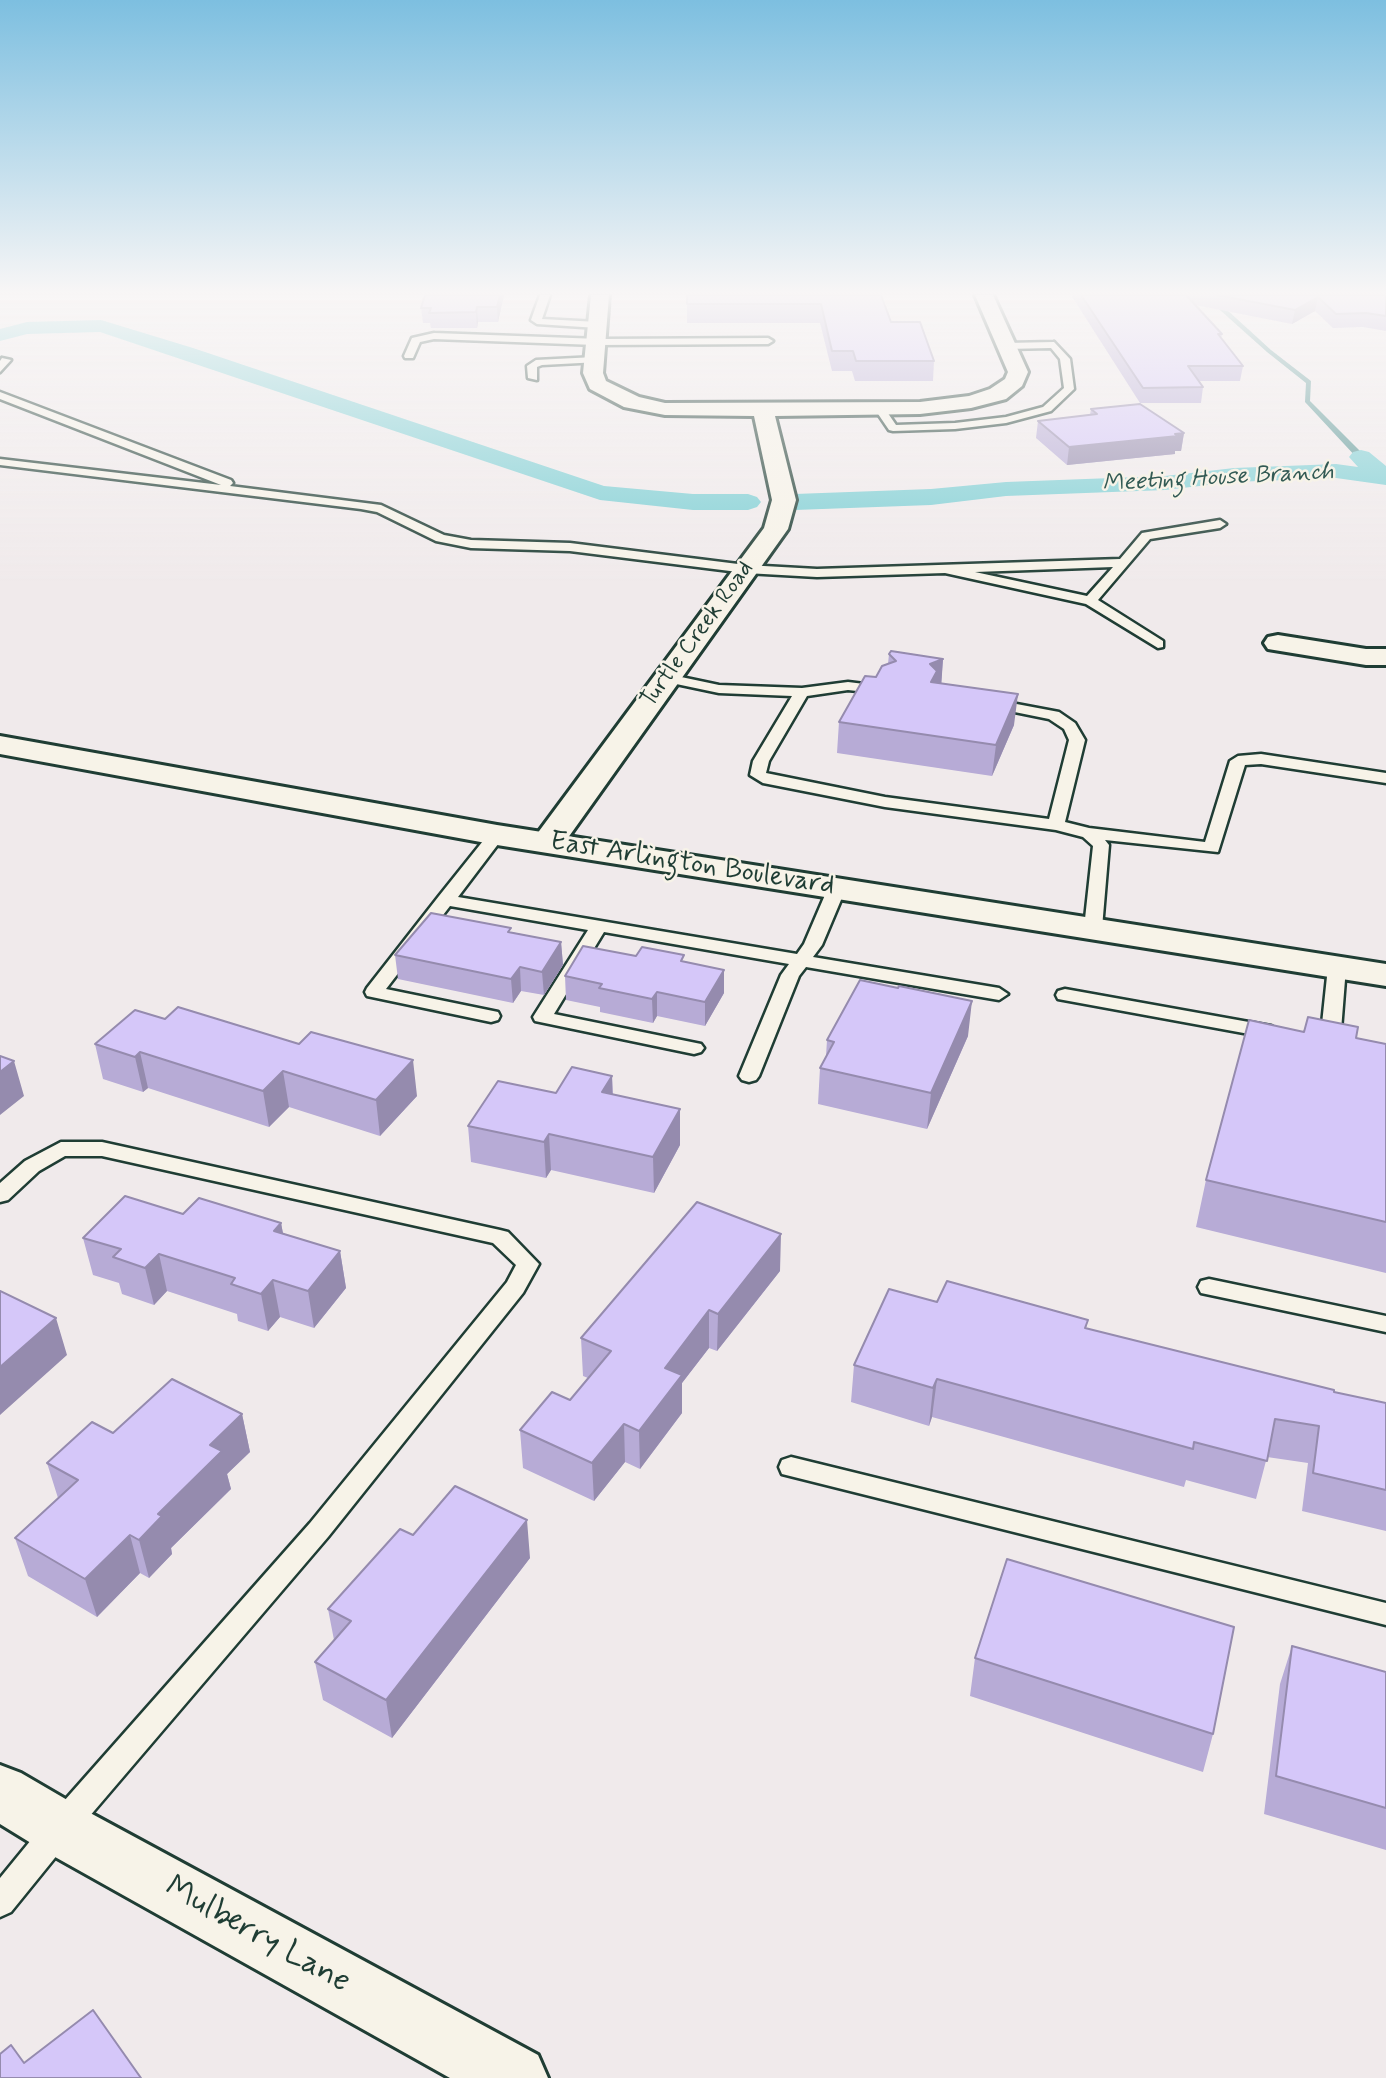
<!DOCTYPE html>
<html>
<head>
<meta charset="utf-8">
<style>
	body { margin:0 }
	canvas { display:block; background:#f0eaeb }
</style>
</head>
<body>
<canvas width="1386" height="2078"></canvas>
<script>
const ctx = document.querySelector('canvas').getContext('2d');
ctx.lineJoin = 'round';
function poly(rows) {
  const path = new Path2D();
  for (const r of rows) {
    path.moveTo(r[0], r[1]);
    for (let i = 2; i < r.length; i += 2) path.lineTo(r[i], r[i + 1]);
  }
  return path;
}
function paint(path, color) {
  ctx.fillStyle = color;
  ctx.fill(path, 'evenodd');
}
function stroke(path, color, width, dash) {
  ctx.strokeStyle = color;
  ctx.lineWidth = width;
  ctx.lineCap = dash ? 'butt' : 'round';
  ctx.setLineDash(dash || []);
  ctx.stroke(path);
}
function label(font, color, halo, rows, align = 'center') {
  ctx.font = font + ' Mynerve,sans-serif';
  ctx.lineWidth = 5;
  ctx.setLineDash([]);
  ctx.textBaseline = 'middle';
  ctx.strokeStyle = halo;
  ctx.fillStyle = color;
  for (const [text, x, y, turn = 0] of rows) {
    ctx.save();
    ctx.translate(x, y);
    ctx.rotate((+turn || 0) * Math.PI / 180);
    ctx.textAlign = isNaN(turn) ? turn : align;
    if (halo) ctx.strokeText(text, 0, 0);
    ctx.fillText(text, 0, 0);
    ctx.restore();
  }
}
const stream = poly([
	[1215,295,1221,295,1225,308,1271,350,1311,381,1310,401,1364,455,1364,459,1358,459,1305,402,1306,383,1267,352,1220,310,1215,295]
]);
const canal = poly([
	[101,320,193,348,604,486,693,494,748,494,757,497,761,502,757,507,748,510,693,510,600,500,100,332,27,334,0,341,0,329,27,322,101,320],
	[1361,450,1369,452,1386,466,1386,485,1336,478,1234,482,1165,490,1006,496,931,505,795,510,786,507,782,502,786,497,795,494,931,489,1006,482,1165,476,1234,468,1336,464,1358,467,1349,457,1353,452,1361,450]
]);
const service = poly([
	[540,295,550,295,542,319,598,322,603,325,598,328,537,324,531,320,540,295],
	[434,333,600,339,768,338,773,341,768,344,596,345,434,339,420,342,413,358,405,358,404,356,412,338,434,333],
	[1054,342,1070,359,1074,389,1051,411,1006,423,955,429,893,431,889,430,874,408,883,406,896,425,955,423,1006,417,1043,407,1064,388,1060,359,1051,348,1006,349,1001,346,1006,343,1054,342],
	[595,357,599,358,599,362,542,365,537,367,537,380,528,378,527,366,536,360,595,357],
	[2,358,11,360,0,372,0,361,2,358],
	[0,392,231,480,233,483,230,486,381,505,444,535,471,540,570,543,746,565,817,569,1120,559,1142,533,1220,520,1226,524,1220,528,1150,539,1098,600,1163,641,1163,647,1158,648,1086,604,945,573,817,577,746,573,570,551,471,548,436,541,377,512,361,509,0,465,0,459,221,485,0,399,0,392],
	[1113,567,1087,596,975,572,1113,567],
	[667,674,719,685,802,688,848,682,889,687,891,690,884,694,848,690,807,696,769,761,766,773,885,797,1049,819,1069,740,1064,729,1049,719,985,706,983,703,990,699,1059,712,1075,723,1085,740,1065,822,1089,828,1205,842,1230,761,1238,756,1261,754,1386,773,1386,783,1261,764,1245,765,1218,852,1105,840,1109,845,1102,928,1093,933,1084,928,1093,846,1083,837,1056,830,885,807,763,783,750,775,753,761,792,696,719,693,662,681,660,678,667,674],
	[497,830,505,835,458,897,797,954,804,944,828,888,837,883,846,888,822,945,813,957,999,988,1008,994,999,1000,806,967,799,976,759,1076,756,1080,749,1082,742,1080,739,1076,781,975,789,964,604,932,554,1014,701,1044,704,1048,701,1052,694,1054,535,1021,533,1017,588,930,450,906,386,989,498,1012,500,1016,498,1020,491,1022,367,996,365,992,367,988,439,896,491,831,497,830],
	[1337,962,1346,967,1340,1043,1330,1049,1320,1043,1328,967,1337,962],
	[1065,989,1271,1026,1281,1032,1271,1038,1058,999,1056,995,1058,991,1065,989],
	[61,1142,102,1142,500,1230,508,1232,539,1264,523,1293,328,1537,71,1838,11,1912,0,1917,0,1878,49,1818,310,1523,507,1282,516,1265,493,1243,102,1156,65,1156,39,1171,8,1200,0,1202,0,1183,25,1161,61,1142],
	[1209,1279,1386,1316,1386,1332,1201,1293,1198,1287,1201,1281,1209,1279],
	[791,1457,1386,1603,1386,1625,782,1474,779,1467,782,1460,791,1457]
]);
const minor = poly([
	[591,295,609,295,603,373,606,381,639,397,665,403,920,402,969,396,990,389,1005,379,1008,372,975,295,993,295,1028,372,1022,386,1006,399,971,408,920,414,775,416,796,500,788,529,560,849,548,852,536,849,531,842,764,528,772,500,754,416,665,415,624,407,590,389,583,373,591,295],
	[1278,635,1366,649,1386,649,1386,665,1366,665,1268,649,1264,643,1268,637,1278,635],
	[0,1765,21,1773,81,1808,538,2055,548,2078,450,2078,39,1848,0,1824,0,1765]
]);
const secondary = poly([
	[0,736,497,825,1386,964,1386,986,497,845,0,754,0,736]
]);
const wall = poly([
	[504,295,498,322,478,322,477,328,431,328,430,323,423,323,421,308],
	[687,295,881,295,891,322,934,361,933,381,855,381,852,371,832,371,820,323,687,323],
	[1071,295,1386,295,1386,331,1363,327,1333,328,1315,311,1292,324,1195,305,1222,334,1221,339,1243,366,1240,381,1199,381,1203,387,1201,403,1140,403],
	[1091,409,1184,433,1181,451,1175,451,1175,454,1067,465,1036,438,1038,421,1090,415],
	[889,654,943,659,941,684,1014,725,992,776,837,753,839,722,888,664],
	[511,932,561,942,563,965,544,995,521,991,513,1003,398,979,395,955],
	[636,956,684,962,724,993,705,1026,657,1016,653,1023,600,1012,600,1007,566,1000,565,976],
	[898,988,968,1036,927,1129,818,1104,820,1068,826,1056,827,1040],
	[135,1010,417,1096,380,1136,289,1107,269,1127,148,1088,143,1092,103,1079,95,1044],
	[1304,1032,1386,1044,1386,1273,1196,1227,1206,1180],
	[612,1076,613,1095,680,1109,680,1145,654,1193,551,1170,546,1178,471,1162,468,1126,556,1093],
	[281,1223,283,1234,340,1251,346,1288,314,1328,280,1317,268,1331,238,1321,237,1314,167,1291,154,1305,122,1294,119,1283,93,1275,83,1238],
	[780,1271,717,1351,709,1348,682,1383,682,1413,640,1469,625,1462,594,1501,523,1468,520,1430,570,1400,588,1378,583,1376,581,1338],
	[1088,1320,1086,1329,1334,1392,1386,1403,1386,1531,1302,1511,1308,1463,1267,1457,1256,1499,1186,1480,1184,1487,932,1417,929,1426,851,1402,854,1365],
	[242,1414,250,1452,227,1474,231,1489,171,1548,172,1554,149,1578,140,1573,97,1617,28,1576,15,1538,58,1498,47,1463,113,1433],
	[413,1535,530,1558,392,1738,323,1700,315,1662,334,1640,328,1609],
	[1292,1646,1386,1672,1386,1850,1264,1814,1280,1684],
	[975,1658,1213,1734,1203,1772,970,1696]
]);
const shadedWall = poly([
	[500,295,504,295,498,322,497,307],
	[1318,297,1315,311,1292,324,1295,310],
	[477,307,478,322,477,328,476,312],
	[1184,433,1181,451,1175,451,1175,454,1067,465,1069,447],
	[943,659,941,689,928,713,930,664],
	[1018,694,1014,725,992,776,996,745],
	[561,942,563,965,544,995,542,972],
	[520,967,521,991,513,1003,511,979],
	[724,970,724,993,705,1026,705,1002],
	[657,992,657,1016,653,1023,652,999],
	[972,1001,968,1036,927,1129,931,1093],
	[140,1052,148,1088,143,1092,135,1057],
	[413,1060,417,1096,380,1136,376,1100],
	[14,1061,24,1096,0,1115,0,1072],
	[283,1071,289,1107,269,1127,263,1091],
	[612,1076,613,1111,602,1092],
	[680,1109,680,1145,654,1193,653,1157],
	[549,1134,551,1170,546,1178,544,1142],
	[281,1223,288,1259,274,1231],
	[781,1234,780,1271,717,1351,718,1314],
	[340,1251,346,1288,314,1328,308,1291],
	[159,1254,167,1291,154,1305,145,1268],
	[273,1280,280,1317,268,1331,261,1294],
	[709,1310,709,1348,682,1383,682,1413,640,1469,639,1431,665,1368],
	[56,1318,67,1355,0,1415,0,1367],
	[937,1379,932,1417,929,1426,933,1388],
	[242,1414,250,1452,227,1474,231,1489,171,1548,172,1554,149,1578,139,1540,210,1445],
	[624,1424,625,1462,594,1501,592,1463],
	[527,1520,530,1558,392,1738,386,1700],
	[130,1535,140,1573,97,1617,85,1579]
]);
const building = poly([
	[425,295,500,295,497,307,477,307,476,312,429,313,431,308,421,308,425,295],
	[687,295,881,295,891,322,920,322,934,361,856,361,853,351,832,351,821,304,687,304,687,295],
	[1081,295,1186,295,1222,334,1218,334,1243,366,1188,366,1203,387,1143,388,1081,295],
	[1217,295,1386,295,1386,316,1366,313,1336,314,1318,297,1295,310,1217,295],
	[1140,404,1184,433,1175,434,1178,436,1069,447,1038,421,1097,414,1091,409,1140,404],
	[891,651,943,659,930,664,937,671,931,682,1018,694,996,745,839,722,865,676,876,677,882,666,896,661,889,654,891,651],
	[431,913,511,928,508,932,561,942,542,972,520,967,511,979,395,955,431,913],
	[583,946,636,956,642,947,684,955,681,961,724,970,705,1002,657,992,652,999,599,988,602,984,565,976,583,946],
	[860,980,898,988,899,986,972,1001,931,1093,820,1068,834,1042,827,1040,860,980],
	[178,1007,299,1044,311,1032,413,1060,376,1100,283,1071,263,1091,140,1052,135,1057,95,1044,135,1010,165,1019,178,1007],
	[1308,1017,1358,1027,1356,1038,1386,1044,1386,1222,1206,1180,1249,1020,1304,1032,1308,1017],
	[0,1056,14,1061,0,1072,0,1056],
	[572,1067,612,1076,602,1092,680,1109,653,1157,549,1134,544,1142,468,1126,498,1081,556,1093,572,1067],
	[125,1196,183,1214,199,1198,281,1223,274,1231,340,1251,308,1291,273,1280,261,1294,231,1284,235,1278,159,1254,145,1268,113,1257,121,1249,83,1238,125,1196],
	[697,1202,781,1234,718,1314,709,1310,665,1368,682,1375,639,1431,624,1424,592,1463,520,1430,552,1392,570,1400,611,1351,581,1338,697,1202],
	[947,1281,1088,1320,1085,1328,1334,1390,1334,1392,1386,1403,1386,1490,1313,1473,1319,1426,1275,1419,1267,1461,1194,1442,1193,1449,937,1379,933,1388,854,1365,889,1289,937,1302,947,1281],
	[0,1291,56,1318,0,1367,0,1291],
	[172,1379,242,1414,210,1445,222,1451,158,1514,162,1516,139,1540,130,1535,85,1579,15,1538,78,1480,47,1463,92,1422,113,1433,172,1379],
	[455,1486,527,1520,386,1700,315,1662,351,1621,328,1609,400,1529,413,1535,455,1486],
	[1007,1559,1234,1627,1213,1734,975,1658,1007,1559],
	[1292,1646,1386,1672,1386,1808,1276,1776,1292,1646],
	[93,2010,141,2078,0,2078,0,2054,11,2045,24,2063,93,2010]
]);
const farStreetnames = [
	["Turtle Creek Road",698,635,-54]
];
const farWaternames = [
	["Meeting House Branch",1218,479,-3]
];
const streetNames = [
	["East Arlington Boulevard",692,865,9]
];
const nearStreetnames = [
	["Mulberry Lane",257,1936,29]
];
paint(stream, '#589594');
paint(canal, '#7ecfd4');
stroke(service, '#1f3d34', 5);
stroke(minor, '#1f3d34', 6);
stroke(secondary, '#1f3d34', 6);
paint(service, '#f7f3e8');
paint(minor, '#f7f3e8');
paint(secondary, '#f7f3e8');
paint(wall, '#b7abd6');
paint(shadedWall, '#958bae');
paint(building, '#d5c7f9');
stroke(building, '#958bae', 2);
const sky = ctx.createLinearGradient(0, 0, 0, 586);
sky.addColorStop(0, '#7dbfe0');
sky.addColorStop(0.5, '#f8f6f6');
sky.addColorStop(1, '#f8f6f600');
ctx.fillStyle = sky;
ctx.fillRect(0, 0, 1386, 586);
label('23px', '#1f3d34', '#f7f3e8', farStreetnames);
label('italic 24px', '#325a54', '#f7f3e8', farWaternames);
label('28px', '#1f3d34', '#f7f3e8', streetNames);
label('33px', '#1f3d34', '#f7f3e8', nearStreetnames);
</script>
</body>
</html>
